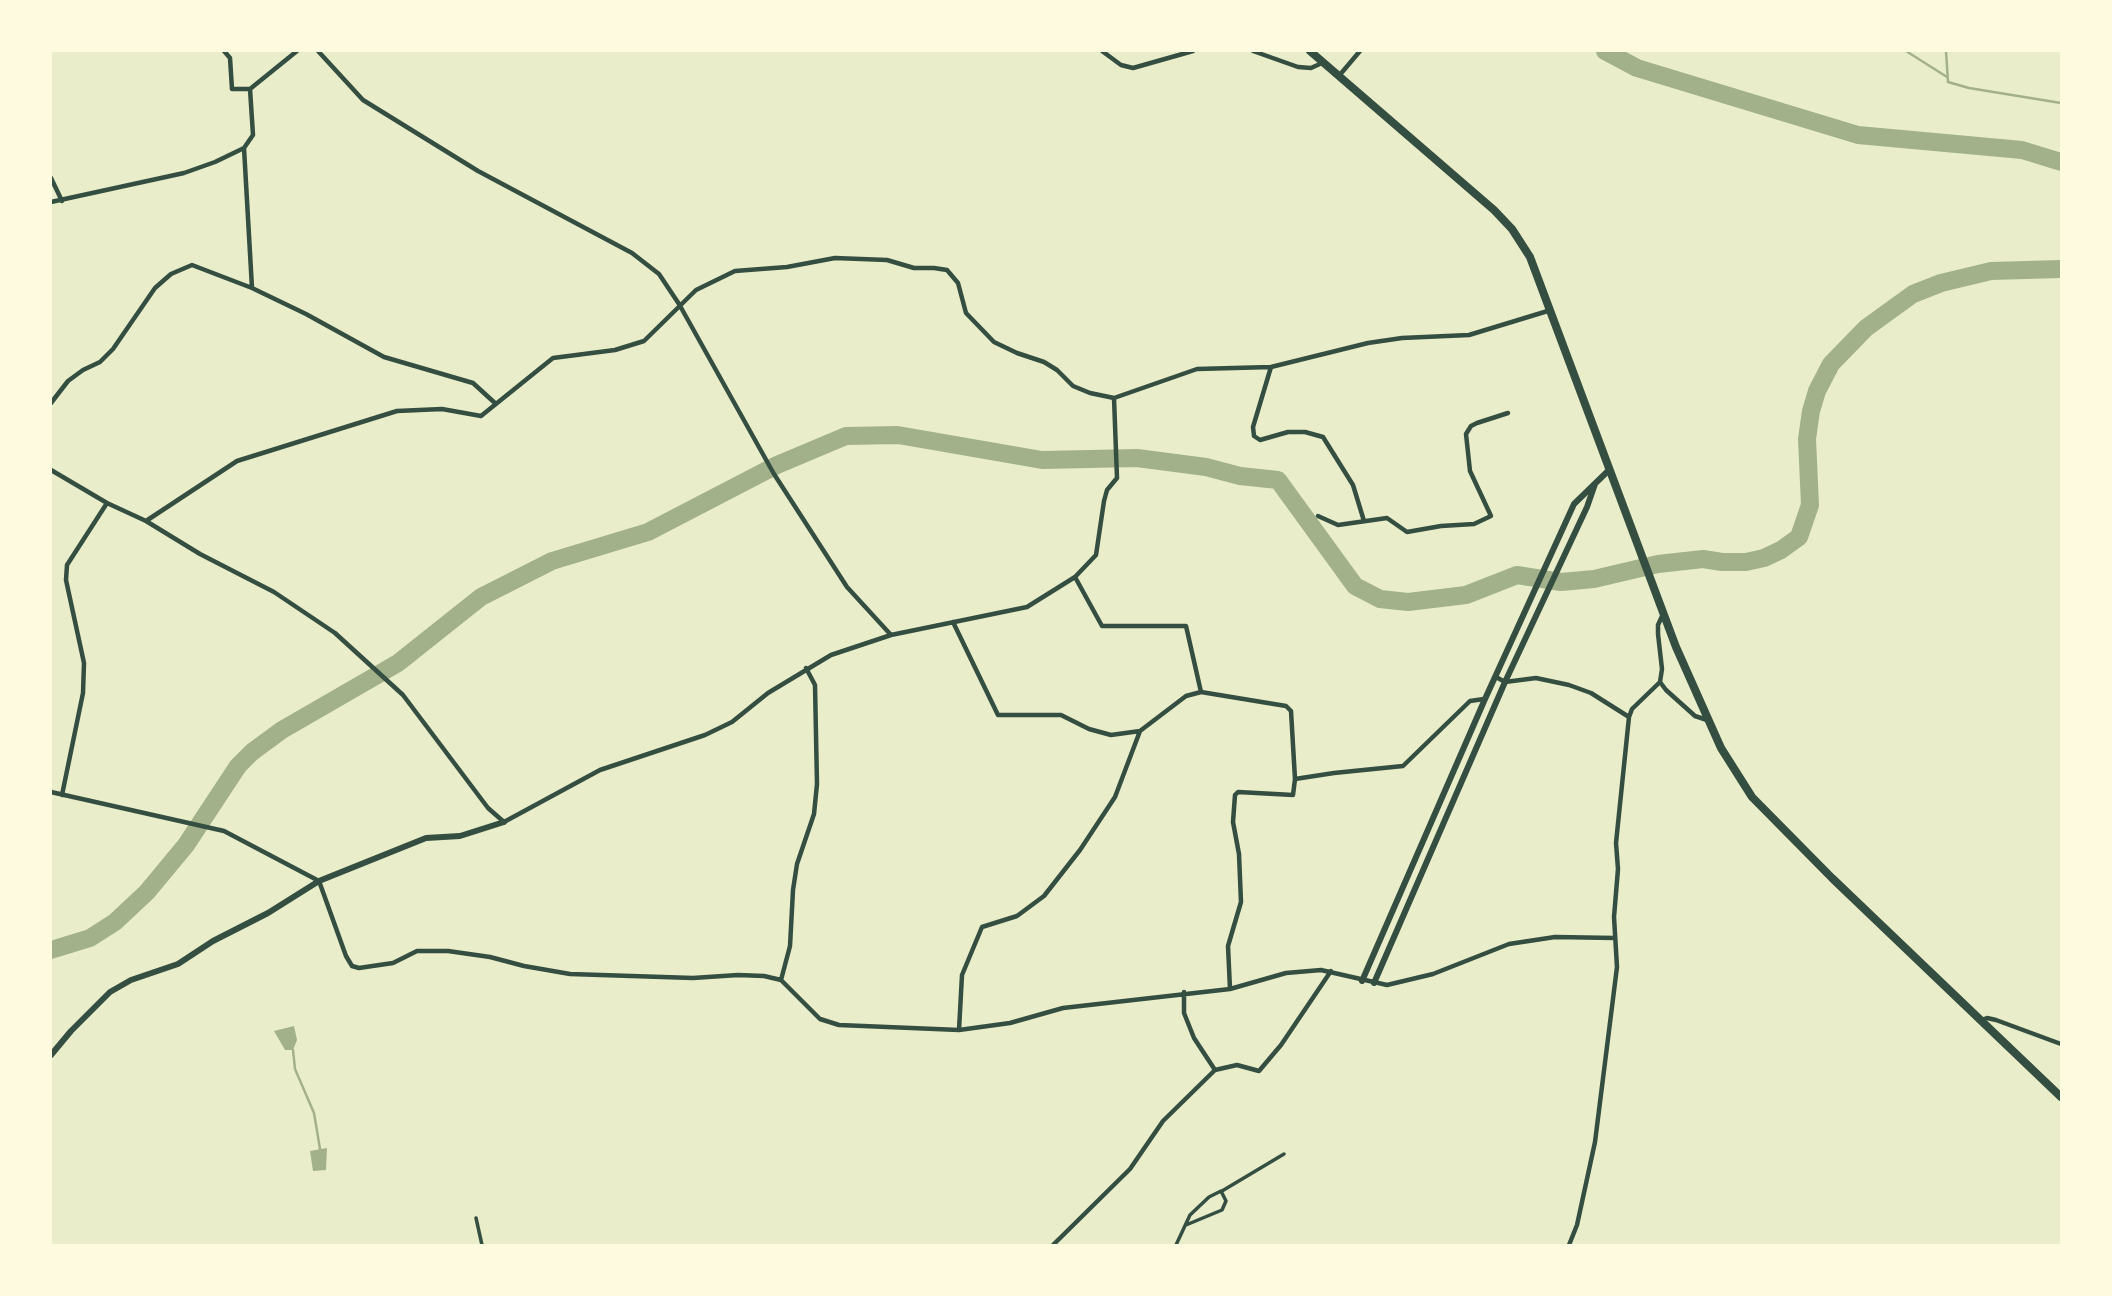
<!DOCTYPE html>
<html>
<head>
<meta charset="utf-8">
<style>
	body { margin:0 }
	#map { position:relative; width:2112px; height:1296px; overflow:hidden; background:#e9edc9; font-family:Roboto,sans-serif }
	canvas { display:block }
	.frame { position:absolute; inset:0; border:52px solid #fefae0; pointer-events:none }
</style>
</head>
<body>
<div id="map">
<canvas width="2112" height="1296"></canvas>
<div class="frame"></div>
</div>
<script>
const ctx = document.querySelector('canvas').getContext('2d');
ctx.lineJoin = 'round';
function paint(path, color) {
  ctx.fillStyle = color;
  ctx.fill(path, 'evenodd');
}
function poly(rows) {
  const path = new Path2D();
  for (const r of rows) {
    path.moveTo(r[0], r[1]);
    for (let i = 2; i < r.length; i += 2) path.lineTo(r[i], r[i + 1]);
  }
  return path;
}
function stroke(path, color, width, dash) {
  ctx.strokeStyle = color;
  ctx.lineWidth = width;
  ctx.lineCap = dash ? 'butt' : 'round';
  ctx.setLineDash(dash || []);
  ctx.stroke(path);
}
const water = poly([
	[294,1026,297,1040,293,1050,285,1050,274,1031],
	[327,1148,326,1170,313,1171,310,1151]
]);
const stream = poly([
	[1906,51,1947,77],
	[1946,51,1948,82,1969,88,2061,103],
	[293,1050,295,1069,314,1113,320,1149]
]);
const river = poly([
	[1605,51,1637,68,1858,135,2022,150,2061,162],
	[51,950,90,938,115,922,147,892,186,845,238,766,252,752,282,730,398,663,481,597,552,561,648,532,777,465,846,436,898,435,1042,460,1137,458,1206,467,1240,476,1278,480,1355,586,1380,599,1408,602,1466,595,1517,575,1561,582,1594,579,1658,564,1703,559,1722,562,1746,562,1764,558,1781,550,1799,537,1810,505,1807,439,1811,411,1817,391,1831,364,1866,328,1913,294,1941,283,1991,271,2061,269]
]);
const pedestrian = poly([
	[1222,1191,1284,1154],
	[476,1218,482,1245],
	[1176,1245,1190,1215,1209,1197,1221,1191,1226,1201,1222,1210,1186,1225]
]);
const minor = poly([
	[224,51,230,58,232,89,250,89],
	[318,51,363,100,478,171,632,253,659,274,679,304,774,474,847,587,891,635],
	[1102,51,1121,65,1133,68,1193,51],
	[1253,51,1298,67,1311,68,1322,63],
	[1338,77,1360,51],
	[244,148,252,288],
	[51,178,62,201],
	[51,202,184,173,215,162,244,148,253,135,250,89,297,51],
	[1271,367,1253,427,1254,436,1260,440,1288,432,1305,432,1323,437,1353,485,1364,521],
	[51,403,68,381,83,370,100,362,113,349,155,288,171,274,192,265,252,288,306,314,384,357,473,383,496,404],
	[51,470,107,503,146,521,200,554,274,592,335,633,403,695,488,808,504,822,600,770,705,735,732,722,768,693,831,655,891,635,1027,607,1075,577,1096,555,1104,501,1107,490,1117,478,1114,398],
	[1318,516,1338,525,1387,518,1407,532,1441,526,1474,524,1491,516,1470,471,1466,434,1471,426,1477,423,1508,413],
	[146,521,237,461,397,411,442,409,481,416,553,358,615,350,644,341,696,290,735,271,787,267,835,258,887,260,914,268,934,268,947,270,958,283,966,313,994,342,1017,353,1044,362,1057,370,1073,386,1090,393,1114,398,1197,369,1271,367,1368,343,1402,338,1469,335,1551,310],
	[1075,577,1102,626,1186,626,1201,692],
	[1663,614,1658,625,1658,634,1662,669,1660,682,1666,690,1695,716,1707,720],
	[953,622,998,715,1061,715,1089,729,1111,735,1140,731],
	[1496,677,1505,682,1536,678,1569,685,1591,693,1629,717],
	[51,792,224,831,319,881,346,956,352,966,359,968,393,963,417,951,448,951,490,957,524,966,570,974,693,978,738,975,764,976,781,980,820,1019,839,1025,959,1030,1010,1023,1063,1008,1230,989,1286,973,1321,970,1387,985,1433,974,1509,944,1555,937,1615,938],
	[62,795,83,693,84,663,66,580,67,565,107,503],
	[781,980,790,946,793,890,797,864,814,814,817,784,815,685,806,668],
	[1230,989,1228,946,1241,902,1239,854,1233,822,1235,795,1238,792,1293,795,1295,779],
	[1184,992,1184,1013,1194,1038,1215,1070],
	[1982,1020,1987,1018,1996,1020,2061,1044],
	[959,1030,962,975,982,927,1017,916,1044,896,1080,850,1115,797,1140,731,1186,696,1201,692,1286,706,1291,711,1295,779,1334,773,1403,766,1470,701,1484,699],
	[1053,1245,1130,1169,1163,1121,1215,1070,1237,1065,1259,1071,1281,1045,1331,971],
	[1569,1245,1577,1225,1595,1142,1617,967,1614,917,1618,869,1616,843,1629,717,1632,709,1660,682]
]);
const tertiary = poly([
	[1362,981,1485,699,1574,504,1609,470],
	[1374,983,1505,682,1587,507,1595,484],
	[51,1055,71,1031,110,992,131,980,178,964,213,941,268,913,319,881,426,838,460,836,504,822]
]);
const trunk = poly([
	[1310,51,1494,210,1512,229,1530,257,1676,647,1721,748,1752,797,1832,878,2061,1097]
]);
paint(water, '#a3b18a');
stroke(stream, '#a3b18a', 2.5);
stroke(river, '#a3b18a', 18);
stroke(pedestrian, '#344e41', 3.5);
stroke(minor, '#344e41', 4.5);
stroke(tertiary, '#344e41', 6);
stroke(trunk, '#344e41', 8);
</script>
</body>
</html>
